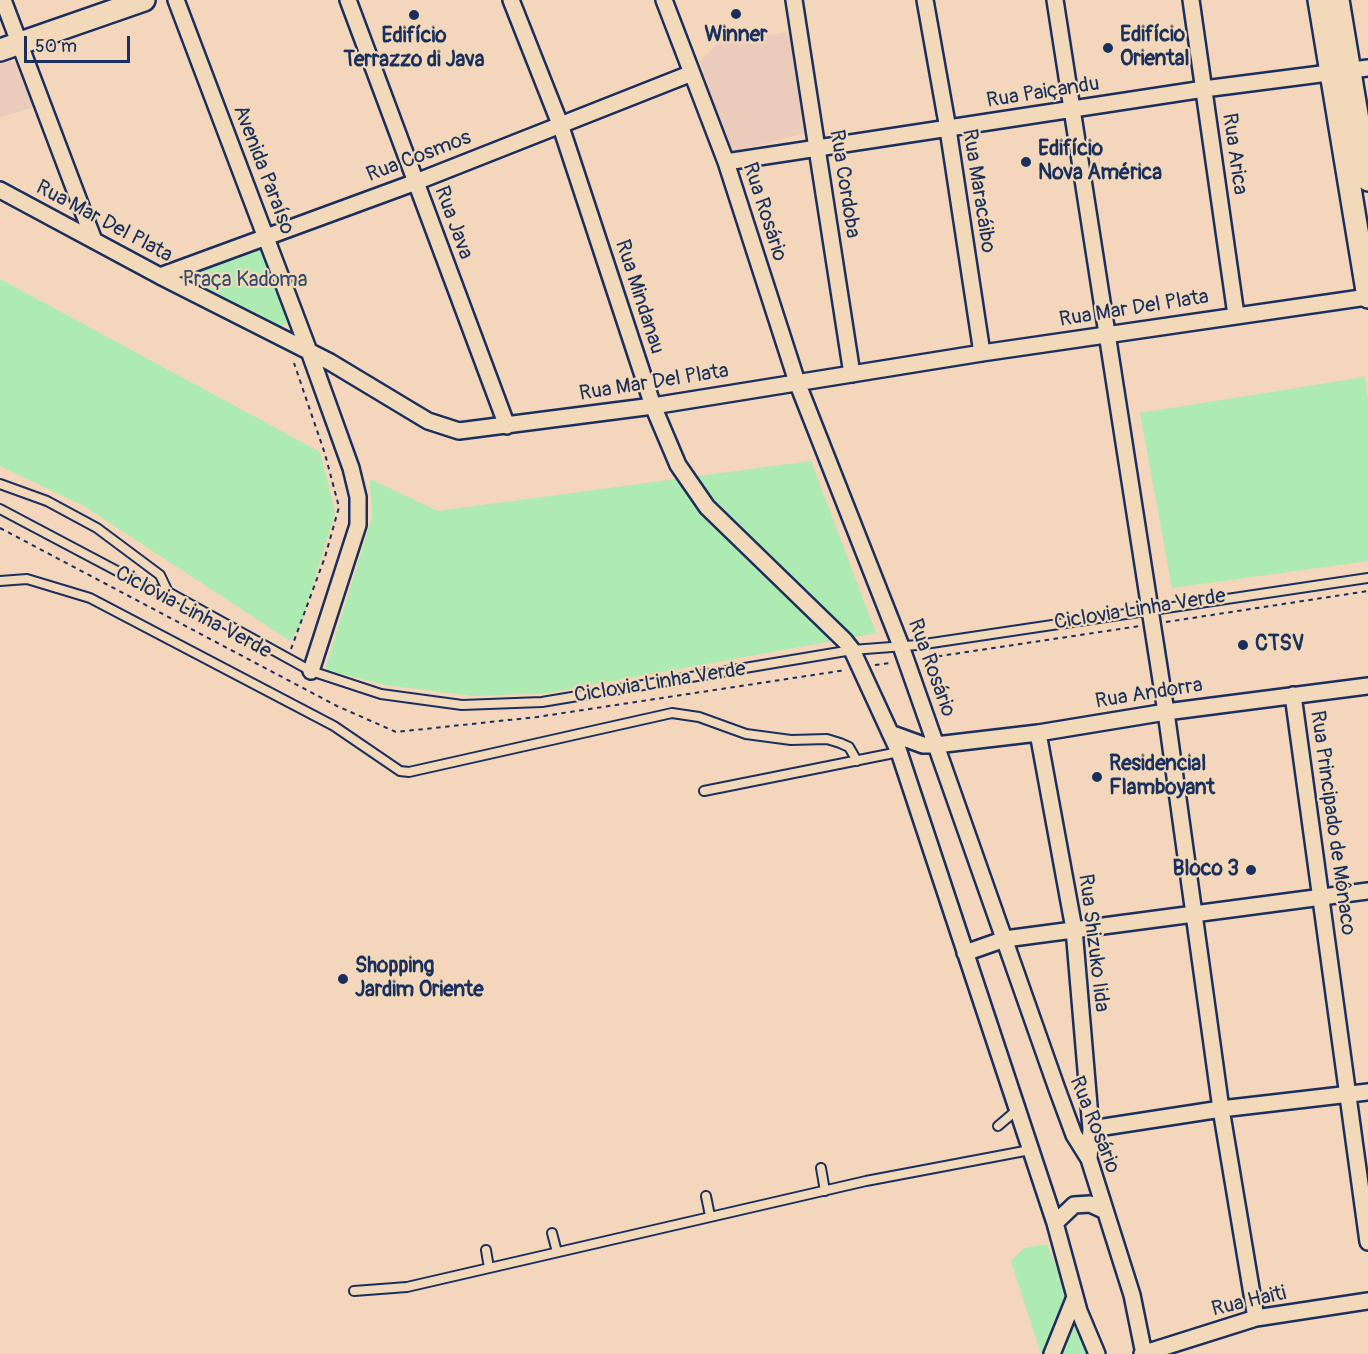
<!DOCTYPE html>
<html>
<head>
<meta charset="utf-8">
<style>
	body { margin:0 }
	#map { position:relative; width:1368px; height:1354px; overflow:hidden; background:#f3d6bb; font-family:Pangolin,sans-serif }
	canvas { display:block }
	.scale { position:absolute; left:24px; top:36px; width:106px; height:27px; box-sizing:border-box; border:3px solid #1b2f5e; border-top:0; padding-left:8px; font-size:18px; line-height:21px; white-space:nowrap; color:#1b2f5e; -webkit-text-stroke:4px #f1d9b9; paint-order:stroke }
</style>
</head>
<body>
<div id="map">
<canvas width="1368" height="1354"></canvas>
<div class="scale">50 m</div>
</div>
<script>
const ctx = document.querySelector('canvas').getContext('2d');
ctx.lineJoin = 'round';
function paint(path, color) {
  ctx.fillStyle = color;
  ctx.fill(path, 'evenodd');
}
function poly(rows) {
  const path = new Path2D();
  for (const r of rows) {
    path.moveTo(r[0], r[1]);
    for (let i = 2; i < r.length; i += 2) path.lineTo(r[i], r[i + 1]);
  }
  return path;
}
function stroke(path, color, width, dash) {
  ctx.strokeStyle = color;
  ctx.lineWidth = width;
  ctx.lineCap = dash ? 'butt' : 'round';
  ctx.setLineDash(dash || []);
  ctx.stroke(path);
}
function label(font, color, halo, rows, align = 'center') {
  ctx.font = font + ' Pangolin,sans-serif';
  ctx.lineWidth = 4.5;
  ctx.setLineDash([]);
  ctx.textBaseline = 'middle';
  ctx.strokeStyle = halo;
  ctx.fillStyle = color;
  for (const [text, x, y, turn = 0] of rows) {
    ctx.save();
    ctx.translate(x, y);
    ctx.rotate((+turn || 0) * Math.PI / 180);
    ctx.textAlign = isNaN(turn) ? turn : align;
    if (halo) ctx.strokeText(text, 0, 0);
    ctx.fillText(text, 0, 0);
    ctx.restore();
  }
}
const built = poly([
	[791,32,809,132,730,153,700,61,719,42],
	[9,59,15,62,33,107,0,118,0,63]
]);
const green = poly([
	[261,245,288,317,287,323,275,329,185,277,185,274],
	[0,279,320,452,335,512,302,622,290,641,84,506,0,466],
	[1365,377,1368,400,1368,561,1172,588,1140,413],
	[811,461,876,633,547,693,473,696,386,685,325,670,372,517,370,479,438,511],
	[1047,1244,1064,1286,1086,1354,1041,1354,1011,1261,1024,1248]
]);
const path = poly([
	[0,528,337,706,396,732,537,717,846,670],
	[1166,622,1368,591],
	[291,649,325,557,339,507,325,454,294,363],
	[920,659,1140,626],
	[875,665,890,663]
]);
const lane = poly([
	[0,484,47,501,97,528,160,575,168,592],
	[0,509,153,590,168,592,311,671,381,694,462,705,542,702,852,650,918,645,1368,578],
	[0,581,27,579,90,598,334,726,400,771,409,772,672,713,699,717,746,734,791,740,827,739,840,743,849,747,857,761],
	[704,791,899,752],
	[998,1126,1018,1109],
	[821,1168,825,1191],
	[706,1196,710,1216],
	[552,1233,557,1252],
	[486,1250,489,1268],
	[354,1291,407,1287,866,1181,1030,1150]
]);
const street = poly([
	[3,0,93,238],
	[176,0,310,354,351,468,358,497,358,525,311,671],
	[348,0,507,426],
	[511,0,560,124,653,406,678,465,707,507,845,641,852,650,899,752,1055,1223,1079,1311,1097,1354],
	[664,0,726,162,797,382,901,646,1057,1089,1074,1135,1089,1159,1132,1295,1144,1354],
	[794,0,852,374],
	[925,0,948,129,982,353],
	[1055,0,1166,712,1221,1109,1256,1318],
	[1191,0,1236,315],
	[726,162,1204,89,1368,68],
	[0,190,160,276,330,362,428,421,459,431,653,406,982,353,1368,297],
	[160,276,416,182,692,73],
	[1293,695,1368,1242],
	[890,733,923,745,936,745,1038,733,1166,712,1368,686],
	[1038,733,1074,929,1091,1129,1089,1159],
	[965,953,1005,939,1368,891],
	[1091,1129,1221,1109,1368,1092],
	[1055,1223,1074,1205,1090,1204,1103,1210],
	[1052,1354,1075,1297],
	[1142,1354,1256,1318,1368,1301]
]);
const secondary = poly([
	[1319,0,1368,297],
	[1338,0,1368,180],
	[0,50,144,0]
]);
const markers = [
	[736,14,6,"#1b2f5e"],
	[414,15,6,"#1b2f5e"],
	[1108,48,6,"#1b2f5e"],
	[1026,162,6,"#1b2f5e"],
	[1243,645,6,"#1b2f5e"],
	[1097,777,6,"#1b2f5e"],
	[1251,870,6,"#1b2f5e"],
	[343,979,6,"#1b2f5e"]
];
const poiNames = [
	["Winner",736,36,"center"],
	["Edifício",1120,36],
	["Oriental",1120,60],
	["Edifício",414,37,"center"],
	["Terrazzo di Java",414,61,"center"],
	["Edifício",1038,150],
	["Nova América",1038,174],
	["CTSV",1255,645],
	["Residencial",1109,765],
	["Flamboyant",1109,789],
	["Bloco 3",1239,870,"right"],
	["Shopping",355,967],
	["Jardim Oriente",355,991]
];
const streetNames = [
	["Rua Paiçandu",1043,93,-9],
	["Rua Arica",1234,154,82],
	["Rua Cosmos",419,157,-21],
	["Avenida Paraíso",263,170,69],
	["Rua Cordoba",844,184,81],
	["Rua Maracáibo",978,191,81],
	["Rua Rosário",764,212,72],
	["Rua Mar Del Plata",104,222,28],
	["Rua Java",453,223,70],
	["Rua Mindanau",639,297,72],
	["Rua Mar Del Plata",1134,309,-9],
	["Rua Mar Del Plata",654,383,-9],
	["Ciclovia Linha Verde",1140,610,-9],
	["Ciclovia Linha Verde",193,613,28],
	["Rua Rosário",931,668,70],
	["Ciclovia Linha Verde",660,683,-9],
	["Rua Andorra",1149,694,-9],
	["Rua Principado de Mônaco",1332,823,82],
	["Rua Shizuko Iida",1093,943,83],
	["Rua Rosário",1094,1125,68],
	["Rua Haiti",1249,1302,-13]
];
const parkNames = [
	["Praça Kadoma",245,281]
];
paint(built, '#ebcbb9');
paint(green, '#adebb2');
stroke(lane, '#1b2f5e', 12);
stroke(street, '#1b2f5e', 20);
stroke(secondary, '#1b2f5e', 26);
stroke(path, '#1b2f5e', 2, [4.5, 4.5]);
stroke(lane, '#f1d9b9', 8);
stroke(street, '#f1d9b9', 15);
stroke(secondary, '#f1d9b9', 21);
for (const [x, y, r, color] of markers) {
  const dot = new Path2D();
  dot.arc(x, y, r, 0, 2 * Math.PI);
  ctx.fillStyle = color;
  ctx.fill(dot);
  stroke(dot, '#f1d9b9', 2);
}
label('bold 21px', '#1b2f5e', '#f1d9b9', poiNames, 'left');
label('21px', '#1b2f5e', '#f1d9b9', streetNames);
label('21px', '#314b6b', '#f1d9b9', parkNames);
</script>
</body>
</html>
